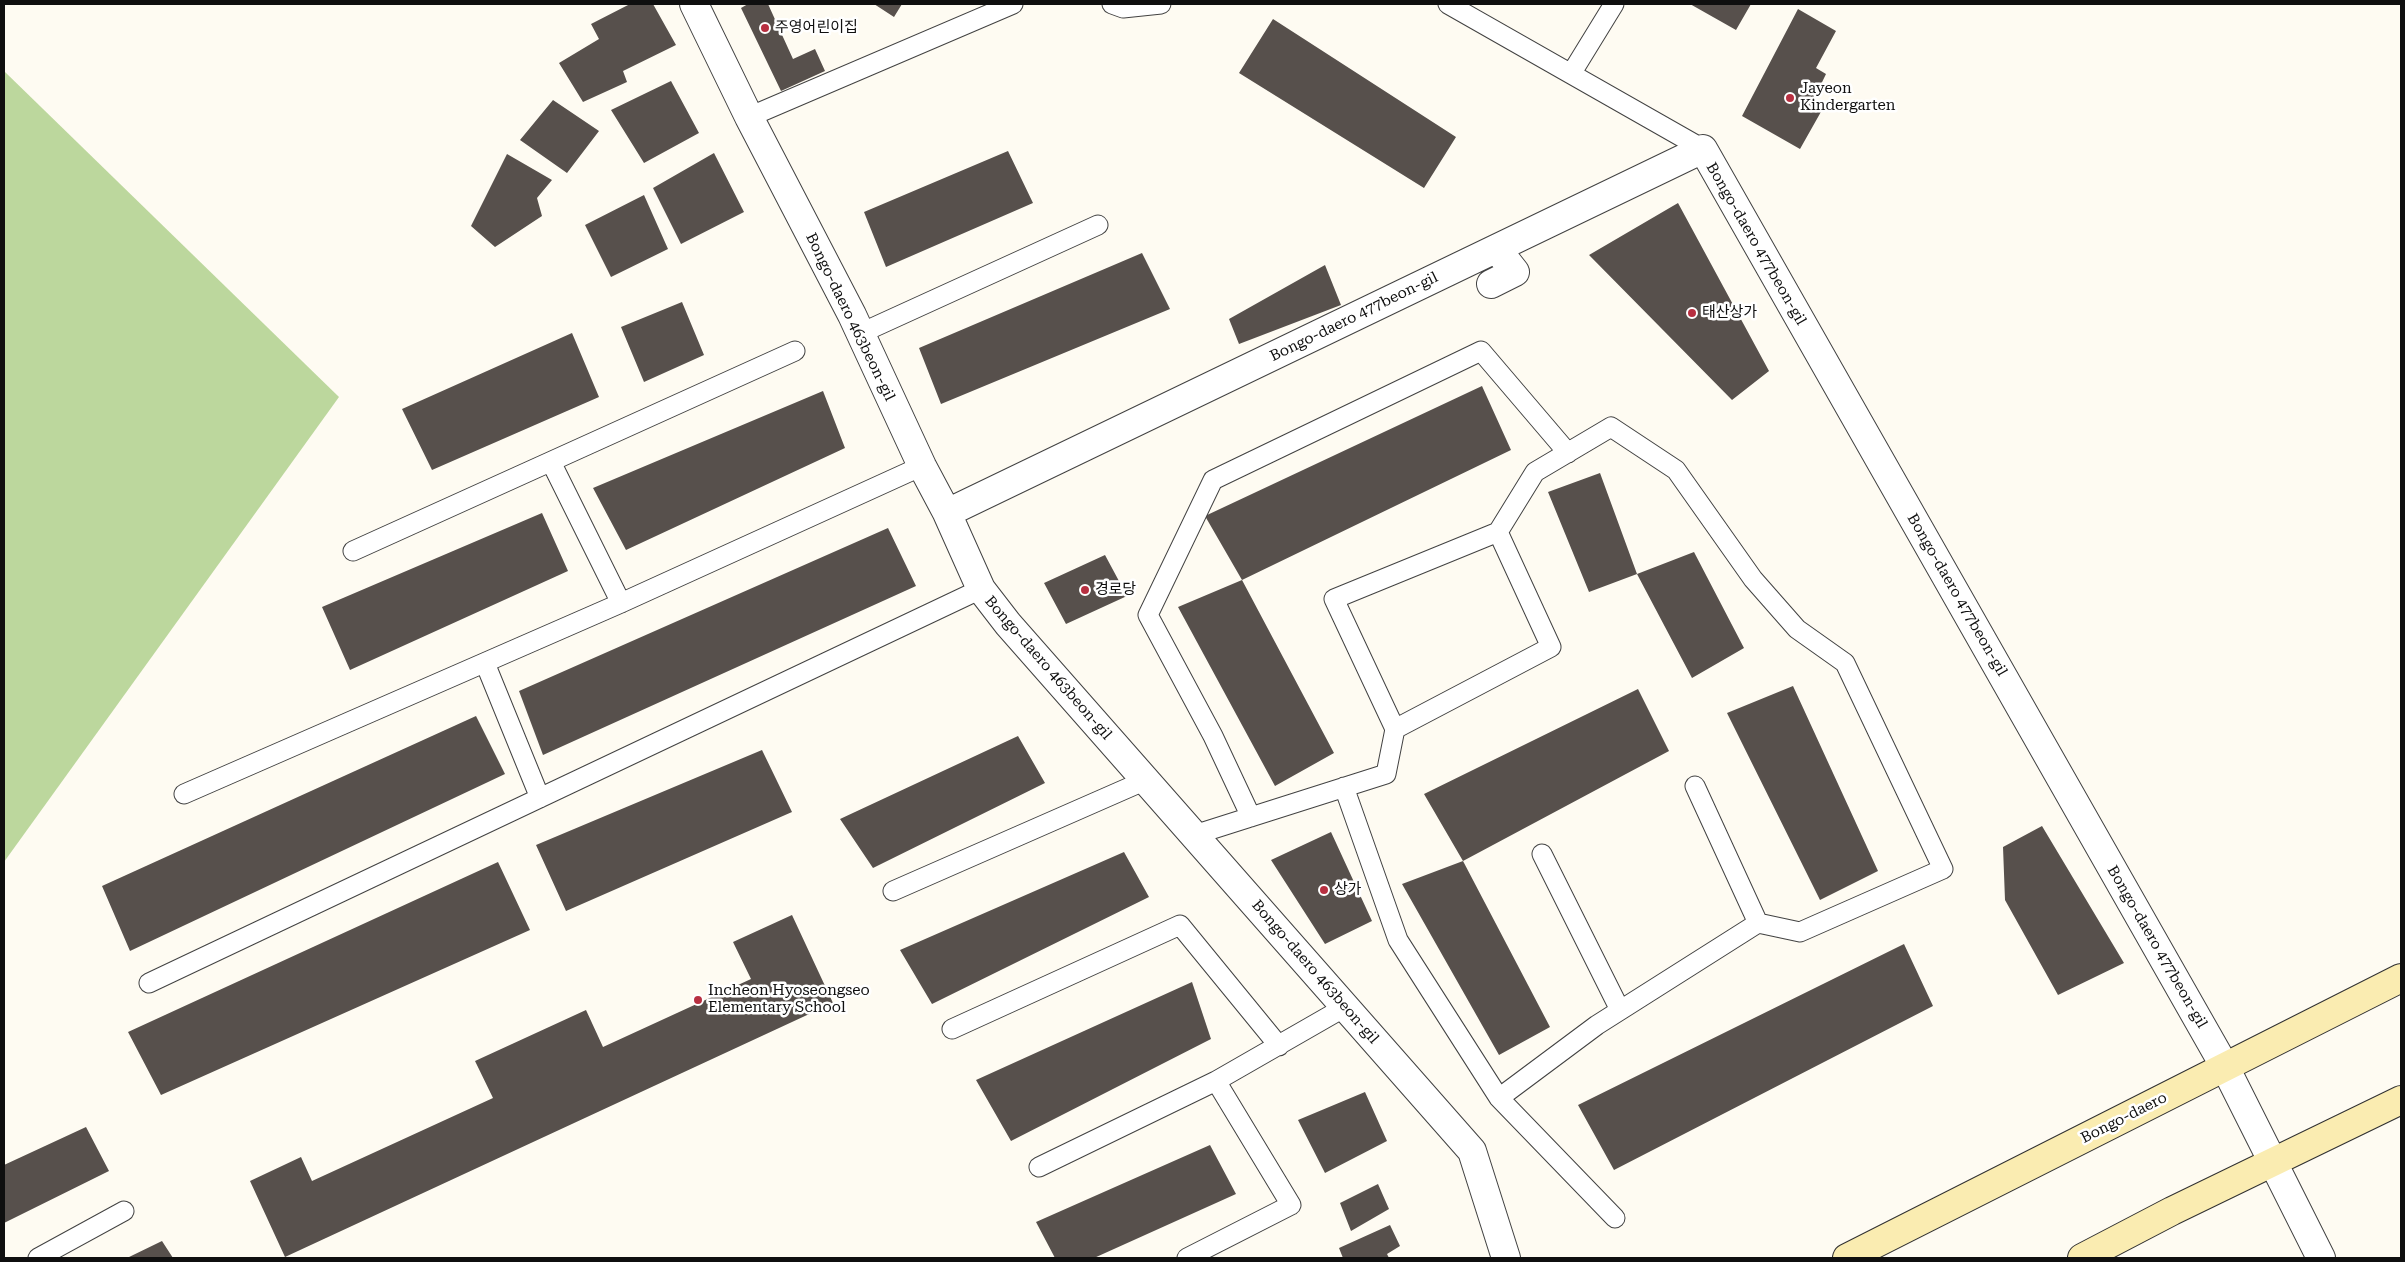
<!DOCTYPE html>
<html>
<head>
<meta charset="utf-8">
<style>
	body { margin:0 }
	#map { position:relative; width:2405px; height:1262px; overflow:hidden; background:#fefbf2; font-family:"Roboto Serif",serif }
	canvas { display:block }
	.frame { position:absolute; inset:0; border:5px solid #0f0f0f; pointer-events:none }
</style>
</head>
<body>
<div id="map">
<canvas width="2405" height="1262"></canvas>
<div class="frame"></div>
</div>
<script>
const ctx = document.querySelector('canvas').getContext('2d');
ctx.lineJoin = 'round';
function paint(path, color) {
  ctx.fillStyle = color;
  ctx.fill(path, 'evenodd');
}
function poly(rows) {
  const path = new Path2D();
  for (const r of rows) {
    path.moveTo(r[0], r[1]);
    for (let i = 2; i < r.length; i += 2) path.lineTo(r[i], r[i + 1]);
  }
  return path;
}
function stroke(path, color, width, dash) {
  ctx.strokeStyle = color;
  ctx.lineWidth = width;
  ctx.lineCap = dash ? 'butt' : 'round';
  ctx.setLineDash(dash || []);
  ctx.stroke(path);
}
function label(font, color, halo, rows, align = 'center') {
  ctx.font = font + ' "Roboto Serif","Noto Sans KR",serif';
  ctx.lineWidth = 5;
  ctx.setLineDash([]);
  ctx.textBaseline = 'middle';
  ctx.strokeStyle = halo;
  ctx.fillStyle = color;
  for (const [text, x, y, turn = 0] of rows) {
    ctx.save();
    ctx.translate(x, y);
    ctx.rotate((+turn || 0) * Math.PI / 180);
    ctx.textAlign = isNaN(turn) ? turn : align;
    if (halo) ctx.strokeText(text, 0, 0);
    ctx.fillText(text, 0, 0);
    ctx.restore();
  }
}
const forest = poly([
	[4,71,339,397,4,862]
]);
const building = poly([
	[630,4,653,4,676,45,623,71,627,82,583,102,559,63,599,39,591,24],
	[748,4,768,4,793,59,815,49,825,71,781,91,741,8],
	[874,4,902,4,894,17],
	[1690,4,1751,4,1736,30],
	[1798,9,1836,31,1816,68,1826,74,1811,105,1822,110,1800,149,1742,116],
	[1273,19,1456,137,1424,188,1239,73],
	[671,81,699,133,644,163,611,110],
	[553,100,599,131,567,173,520,140],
	[1008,151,1033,203,886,267,864,212],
	[714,153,744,212,681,244,653,188],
	[507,154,552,180,537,198,542,216,495,247,471,226],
	[644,195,668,249,611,277,585,225],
	[1678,203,1769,371,1732,400,1589,255],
	[1142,253,1170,309,941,404,919,348],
	[1325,265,1341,305,1239,344,1229,319],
	[682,302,704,355,644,382,621,327],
	[572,333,599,397,432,470,402,409],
	[1482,386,1511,450,1242,580,1205,516],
	[823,391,845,448,626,550,593,488],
	[1600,473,1637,574,1589,592,1548,492],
	[542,513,568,571,350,670,322,607],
	[888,528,916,586,543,755,519,691],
	[1694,552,1744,648,1692,678,1637,574],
	[1105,555,1127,596,1066,624,1044,583],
	[1242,580,1334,753,1275,786,1178,607],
	[1793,686,1878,871,1820,900,1727,713],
	[1638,689,1669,751,1463,861,1424,794],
	[476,716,505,774,130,951,102,886],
	[1018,736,1045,783,873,868,840,819],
	[762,750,792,812,566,911,536,845],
	[2042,826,2124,963,2058,995,2005,900,2003,847],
	[1331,832,1372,921,1325,944,1271,860],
	[1124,852,1149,897,932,1004,900,950],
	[1463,861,1550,1027,1499,1055,1402,884],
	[498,862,530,930,161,1095,128,1032],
	[792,915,833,1003,285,1257,250,1181,301,1157,312,1181,493,1098,475,1061,586,1010,603,1047,751,979,733,942],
	[1904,944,1933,1006,1614,1170,1578,1105],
	[1192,982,1211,1039,1011,1141,976,1080],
	[1365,1092,1387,1141,1325,1173,1298,1120],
	[86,1127,109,1171,4,1223,4,1165],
	[1210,1145,1236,1194,1094,1258,1055,1258,1036,1222],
	[1378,1184,1389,1209,1351,1231,1340,1203],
	[1390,1225,1400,1246,1387,1254,1389,1258,1343,1258,1339,1248],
	[162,1241,173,1258,127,1258]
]);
const lane = poly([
	[1112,4,1123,8,1161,4],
	[1448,4,1703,149],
	[1571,74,1614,4],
	[749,117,1013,4],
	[859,334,1098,225],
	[551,462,621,603],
	[1498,532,1535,472,1611,427,1676,470,1753,579,1797,629,1845,663,1943,869,1800,932,1758,923,1597,1025,1499,1098],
	[353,551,795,351],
	[485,663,540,798],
	[1695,786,1758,923],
	[1344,787,1398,940,1499,1098,1615,1218],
	[184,794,621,603,922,466],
	[1251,817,1213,736,1148,615,1213,480,1481,351,1568,453],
	[1194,835,1386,774,1395,729,1334,599,1498,532,1551,647,1395,729],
	[1542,854,1620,1010],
	[893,891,1146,780],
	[149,983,981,589],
	[952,1029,1180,925,1279,1046],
	[1216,1081,1345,1007],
	[1039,1167,1216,1081,1291,1205,1187,1258],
	[38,1258,124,1211]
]);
const street = poly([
	[694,4,749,117,852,315,922,466,947,513,981,589,1008,624,1472,1151,1506,1258],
	[1491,284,1515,272,1497,249],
	[947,513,1703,149,2225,1067,2321,1258]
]);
const secondary = poly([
	[1847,1258,2401,978],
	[2082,1258,2172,1211,2401,1100]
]);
const markers = [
	[765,28,5,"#b72f40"],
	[1790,98,5,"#b72f40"],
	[1692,313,5,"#b72f40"],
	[1085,590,5,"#b72f40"],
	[1324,890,5,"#b72f40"],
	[698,1000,5,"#b72f40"]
];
const poiNames = [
	["주영어린이집",775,28],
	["Jayeon",1800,89],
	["Kindergarten",1800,106],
	["태산상가",1702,313],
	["경로당",1095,590],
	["상가",1334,890],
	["Incheon Hyoseongseo",708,991],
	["Elementary School",708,1008]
];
const streetNames = [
	["Bongo-daero 477beon-gil",1756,244,60],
	["Bongo-daero 463beon-gil",850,317,64],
	["Bongo-daero 477beon-gil",1354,317,-26],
	["Bongo-daero 477beon-gil",1957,595,60],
	["Bongo-daero 463beon-gil",1048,668,49],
	["Bongo-daero 477beon-gil",2157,947,60],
	["Bongo-daero 463beon-gil",1315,972,49],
	["Bongo-daero",2124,1118,-27]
];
paint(forest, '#bcd79d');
paint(building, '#57504c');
stroke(lane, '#424242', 21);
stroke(street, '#424242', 30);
stroke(secondary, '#313131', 30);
stroke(lane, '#fff', 19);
stroke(street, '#fff', 28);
stroke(secondary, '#faecb1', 28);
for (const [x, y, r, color] of markers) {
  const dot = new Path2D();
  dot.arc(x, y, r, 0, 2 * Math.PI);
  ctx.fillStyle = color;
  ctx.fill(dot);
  stroke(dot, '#fff', 2);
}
label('15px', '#0f0f0f', '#fff', poiNames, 'left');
label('15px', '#0f0f0f', '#fff', streetNames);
</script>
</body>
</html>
